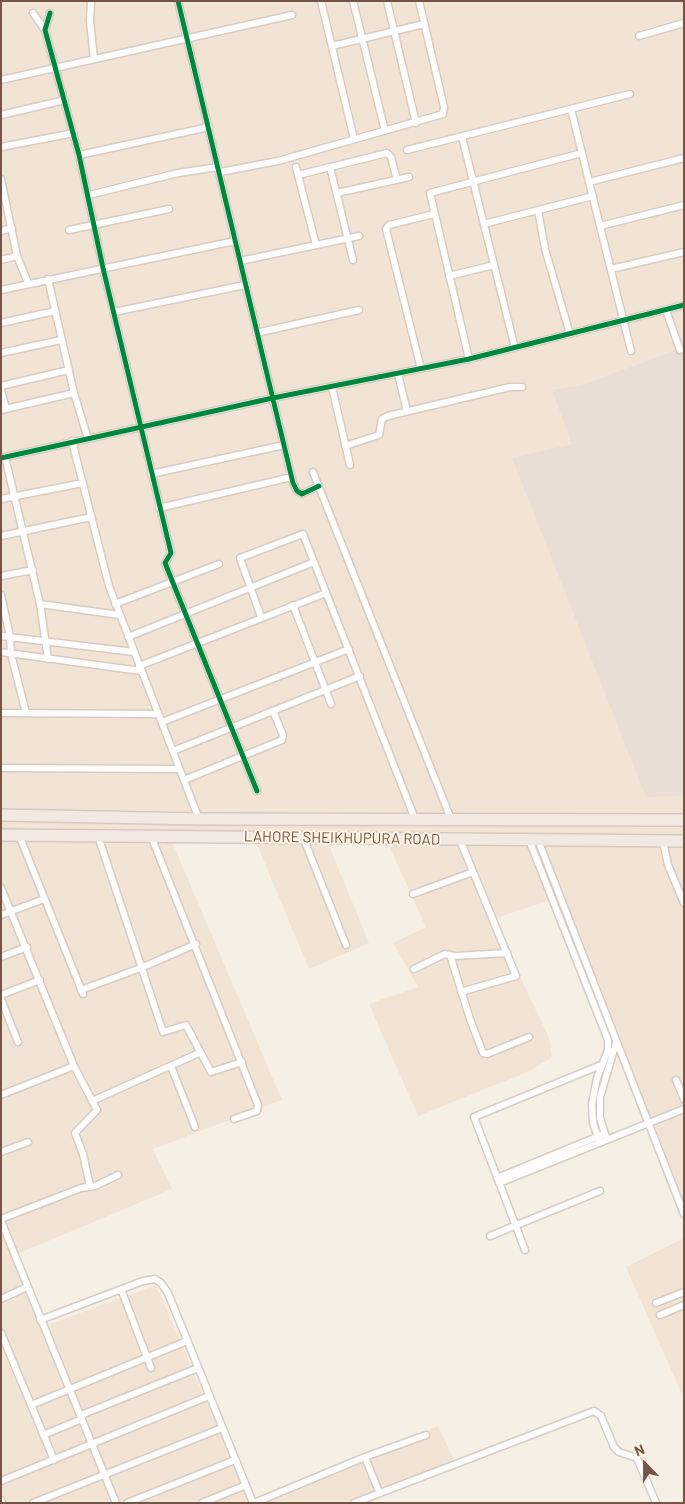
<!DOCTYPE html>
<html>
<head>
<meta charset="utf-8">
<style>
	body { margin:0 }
	#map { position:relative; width:685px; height:1504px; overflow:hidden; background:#f6efe5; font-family:Barlow,sans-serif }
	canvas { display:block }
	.frame { position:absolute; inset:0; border:2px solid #735446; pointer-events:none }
	.north { position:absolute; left:620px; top:1439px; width:50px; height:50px; -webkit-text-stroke:4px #fff4e4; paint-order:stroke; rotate:338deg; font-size:14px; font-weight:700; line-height:20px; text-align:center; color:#735446 }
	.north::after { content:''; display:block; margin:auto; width:18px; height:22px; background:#735446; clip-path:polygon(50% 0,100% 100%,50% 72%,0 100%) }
</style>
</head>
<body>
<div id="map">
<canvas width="685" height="1504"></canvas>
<div class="frame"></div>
<div class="north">N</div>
</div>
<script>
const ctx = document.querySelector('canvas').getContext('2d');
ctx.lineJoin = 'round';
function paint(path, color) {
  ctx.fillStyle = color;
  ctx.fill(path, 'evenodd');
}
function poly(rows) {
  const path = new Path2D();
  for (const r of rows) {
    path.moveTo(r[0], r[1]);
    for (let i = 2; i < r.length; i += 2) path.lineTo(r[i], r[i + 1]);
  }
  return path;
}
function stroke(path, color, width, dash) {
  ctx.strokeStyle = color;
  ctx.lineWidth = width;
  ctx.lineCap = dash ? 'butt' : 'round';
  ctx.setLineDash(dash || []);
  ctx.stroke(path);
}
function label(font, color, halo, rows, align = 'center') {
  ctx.font = font + ' Barlow,sans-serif';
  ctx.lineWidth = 4;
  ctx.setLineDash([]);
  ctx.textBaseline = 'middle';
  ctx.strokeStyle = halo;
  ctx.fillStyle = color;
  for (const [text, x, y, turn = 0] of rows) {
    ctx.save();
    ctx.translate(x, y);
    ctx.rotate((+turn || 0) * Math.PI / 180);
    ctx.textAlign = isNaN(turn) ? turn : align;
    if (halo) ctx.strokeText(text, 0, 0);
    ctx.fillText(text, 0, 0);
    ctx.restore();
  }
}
const residential = poly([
	[1,1,684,1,684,1214,560,897,493,919,549,1038,552,1057,530,1071,418,1116,369,1004,418,987,393,943,426,927,386,839,326,838,369,943,309,969,254,837,170,837,282,1100,153,1149,172,1189,17,1254,45,1326,156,1285,249,1500,438,1426,457,1467,366,1503,1,1503],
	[684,1238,684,1399,626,1267]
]);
const industrial = poly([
	[684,347,684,796,646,797,512,458,572,444,552,390,580,386]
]);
const minor = poly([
	[91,1,90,21,94,59],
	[178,1,293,483,297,491,302,494,319,486],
	[321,1,354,139],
	[353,1,385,131],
	[387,1,416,123],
	[33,13,45,30],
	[50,13,45,30,79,155,103,268,171,553,165,563,257,791],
	[639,36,684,23],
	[332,46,424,24],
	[1,80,292,15],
	[571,109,631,351],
	[1,115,65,100],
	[462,137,515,348],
	[1,147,74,133],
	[407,150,630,94],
	[79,155,209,127],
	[296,167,316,245],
	[330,167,353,260],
	[220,172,278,161,443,114,444,107,419,1],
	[298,175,387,153,391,157,397,180],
	[1,179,17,256,28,283],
	[589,182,684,158],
	[337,193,409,177],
	[89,195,178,173,218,167],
	[538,210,545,249,570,334],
	[484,224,593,196],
	[600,226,684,205],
	[69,230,169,209],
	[1,231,12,228],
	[1,260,17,256],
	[240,261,359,236],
	[611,269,684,252],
	[449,276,494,265],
	[48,279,74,393],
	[1,290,235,241],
	[666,310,680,350],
	[114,312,245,285],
	[1,323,55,311],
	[256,333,359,310],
	[1,353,61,340],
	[469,359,430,193,582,153],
	[421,369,386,229,389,225,434,214],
	[398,374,407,411],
	[1,386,69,370],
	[332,387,350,465],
	[1,390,6,409],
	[1,410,74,393,88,439],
	[72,441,109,586,199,819],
	[345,446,379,435,382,419,388,416,510,387,522,387],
	[5,457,40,604,48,659],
	[1,458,273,398,469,359,684,305],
	[313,472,451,819],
	[151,474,284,445],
	[1,499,83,483],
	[159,508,292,477],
	[1,536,91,517],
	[1,576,33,570],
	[1,595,10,637,11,654,26,713],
	[40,604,119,615],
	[115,604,219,564],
	[293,605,331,704],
	[261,617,240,558,303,534,415,819],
	[1,636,134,652],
	[128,637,314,562],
	[1,652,141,671],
	[139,666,326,593],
	[1,713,158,714],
	[162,722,349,649],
	[173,751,360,676],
	[1,768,179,769],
	[184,780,282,740,283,735,273,711],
	[19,835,83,994],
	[98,836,163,1032,186,1025,211,1072,242,1062],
	[151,836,258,1105,257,1111,234,1119],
	[303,837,346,945],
	[460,840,516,976,461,992],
	[529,840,608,1040,608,1050,597,1078,592,1104,593,1123,600,1143],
	[538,840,684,1214],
	[663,841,668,865,684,903],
	[1,888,74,1066,97,1110,75,1133,83,1154,90,1186],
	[413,894,473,872],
	[1,915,44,899],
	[450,955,470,1019,483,1053,487,1054,529,1037],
	[1,957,27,947],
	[414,969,445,954,455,956,507,953],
	[81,990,143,967,196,944],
	[1,995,40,980],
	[1,999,18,1042],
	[171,1066,195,1127],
	[676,1080,684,1099],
	[1,1095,74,1066],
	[92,1101,199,1053],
	[606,1137,600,1118,600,1097,616,1043],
	[1,1152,28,1142],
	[497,1178,604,1134],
	[499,1183,684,1109],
	[1,1219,81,1188,95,1186,118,1175],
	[1,1221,116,1503],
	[490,1236,600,1191],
	[525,1250,474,1117,601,1065],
	[121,1289,151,1368],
	[1,1299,27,1287],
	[656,1303,684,1292],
	[660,1315,684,1305],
	[40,1320,143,1281,155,1279,161,1283,168,1293,253,1503],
	[1,1333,54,1460],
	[31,1405,187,1341],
	[81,1415,198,1368],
	[43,1435,82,1419],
	[365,1457,379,1492],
	[1,1481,209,1396],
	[1,1500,2,1503],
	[33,1503,222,1428],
	[127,1503,235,1460],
	[202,1503,246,1485],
	[254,1503,365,1457,426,1435],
	[354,1503,594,1411,601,1416,614,1447,619,1452,637,1458,656,1503]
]);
const trunk = poly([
	[1,815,199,819,684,820],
	[1,835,684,841]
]);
const cycleway = poly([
	[178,1,293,483,297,491,302,494,319,486],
	[50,13,45,30,79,155,103,268,171,553,165,563,257,791],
	[1,458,273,398,469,359,684,305]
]);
const streetNames = [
	["LAHORE SHEIKHUPURA ROAD",342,838,1]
];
paint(residential, '#f2e4d4');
paint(industrial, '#e8ded6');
stroke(minor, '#d7ccc3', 9);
stroke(trunk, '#d5cac3', 14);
stroke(minor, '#fefdfb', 6);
stroke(trunk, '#f1e9e2', 11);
stroke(cycleway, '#00873e', 5);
label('15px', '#735446', '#fff4e4', streetNames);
</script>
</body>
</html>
